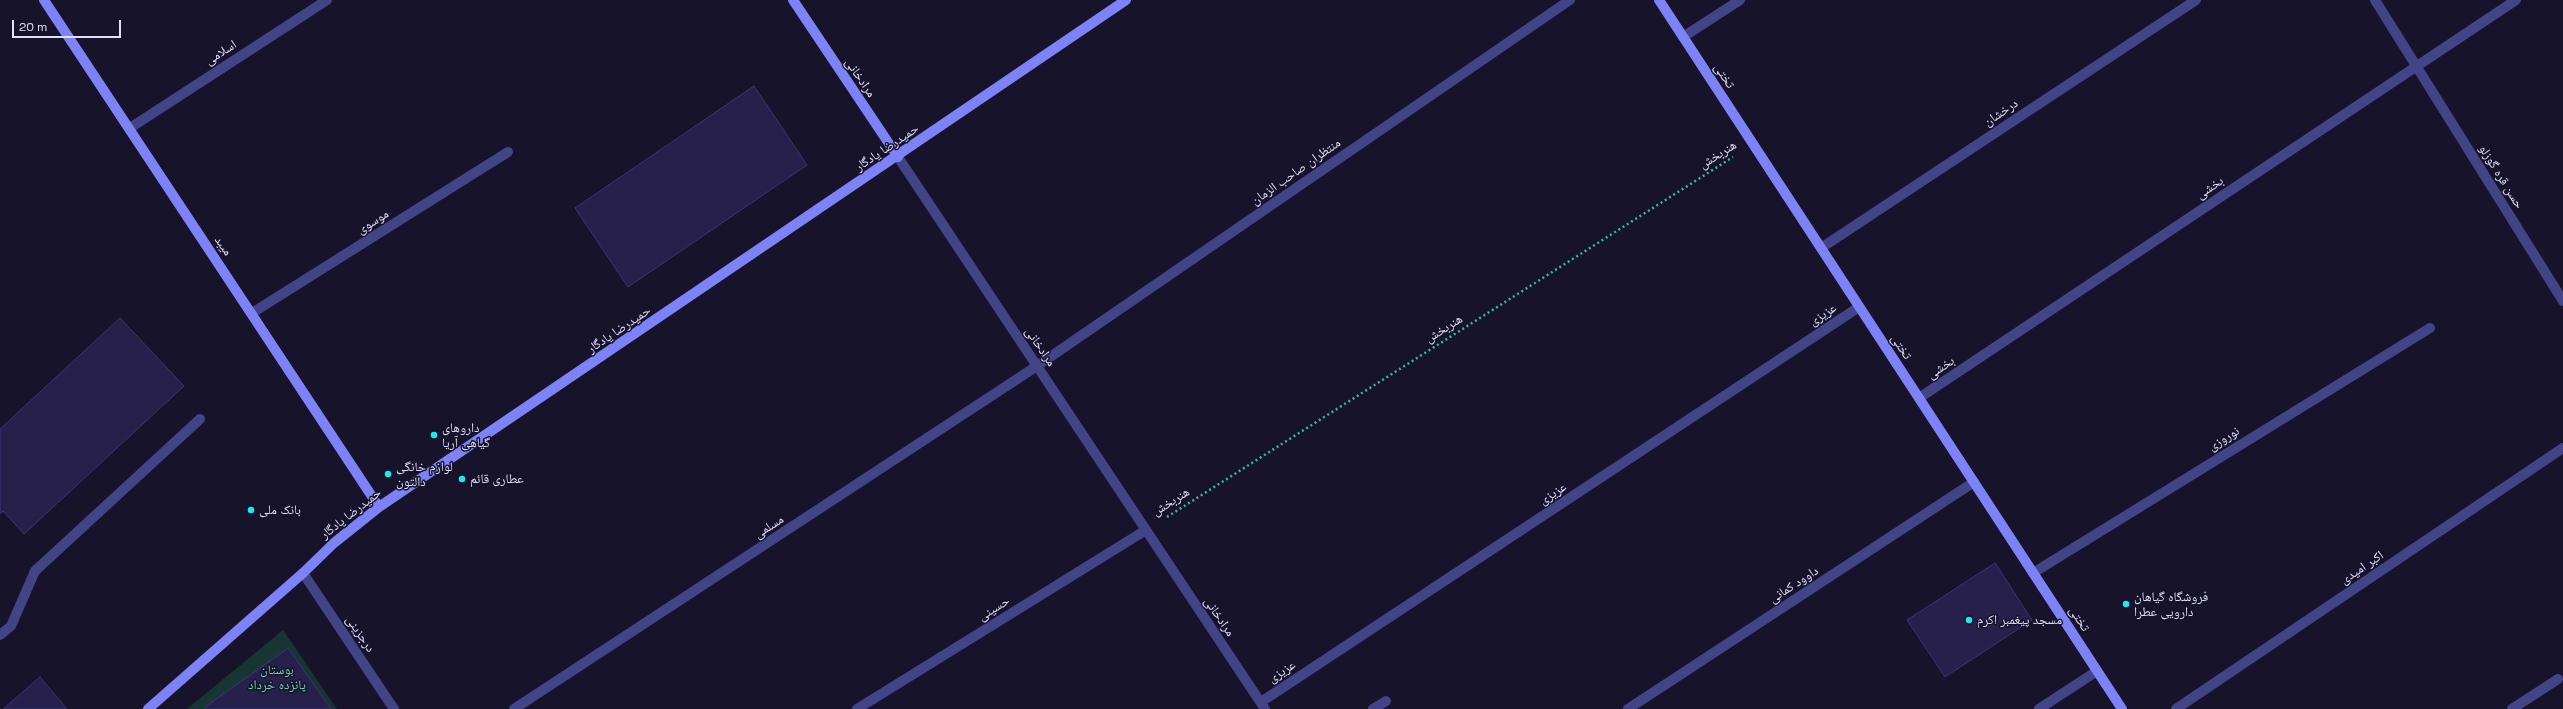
<!DOCTYPE html>
<html>
<head>
<meta charset="utf-8">
<style>
	body { margin:0 }
	#map { position:relative; width:2563px; height:709px; overflow:hidden; background:#16132b; font-family:"Space Grotesk",sans-serif }
	canvas { display:block }
	.scale { position:absolute; left:12px; top:20px; width:109px; height:18px; box-sizing:border-box; border:2px solid #e1e0fd; border-top:0; padding-left:5px; font-size:12px; line-height:14px; white-space:nowrap; color:#e1e0fd; -webkit-text-stroke:3px #16132b; paint-order:stroke }
</style>
</head>
<body>
<div id="map">
<canvas width="2563" height="709"></canvas>
<div class="scale">20 m</div>
</div>
<script>
const ctx = document.querySelector('canvas').getContext('2d');
ctx.lineJoin = 'round';
function paint(path, color) {
  ctx.fillStyle = color;
  ctx.fill(path, 'evenodd');
}
function poly(rows) {
  const path = new Path2D();
  for (const r of rows) {
    path.moveTo(r[0], r[1]);
    for (let i = 2; i < r.length; i += 2) path.lineTo(r[i], r[i + 1]);
  }
  return path;
}
function stroke(path, color, width, dash) {
  ctx.strokeStyle = color;
  ctx.lineWidth = width;
  ctx.lineCap = dash ? 'butt' : 'round';
  ctx.setLineDash(dash || []);
  ctx.stroke(path);
}
function label(font, color, halo, rows, align = 'center') {
  ctx.font = font + ' "Space Grotesk","Noto Naskh Arabic",sans-serif';
  ctx.lineWidth = 3;
  ctx.setLineDash([]);
  ctx.textBaseline = 'middle';
  ctx.strokeStyle = halo;
  ctx.fillStyle = color;
  for (const [text, x, y, turn = 0] of rows) {
    ctx.save();
    ctx.translate(x, y);
    ctx.rotate((+turn || 0) * Math.PI / 180);
    ctx.textAlign = isNaN(turn) ? turn : align;
    if (halo) ctx.strokeText(text, 0, 0);
    ctx.fillText(text, 0, 0);
    ctx.restore();
  }
}
const green = poly([
	[283,630,337,709,187,709]
]);
const building = poly([
	[754,86,807,165,628,287,575,208,754,86],
	[120,318,184,386,24,534,3,511,0,514,0,429,120,318],
	[1995,563,2032,620,1945,677,1907,620,1995,563],
	[288,648,331,709,206,709,205,707,288,648],
	[40,677,67,709,3,709,40,677]
]);
const path = poly([
	[1167,517,1733,157]
]);
const lane = poly([
	[0,635,11,626,35,571,200,419]
]);
const street = poly([
	[2375,0,2563,301],
	[1683,37,1740,0],
	[130,128,327,0],
	[898,157,1265,709],
	[1821,248,2196,0],
	[252,313,508,152],
	[1919,398,2516,0],
	[303,573,394,709],
	[2033,573,2430,328],
	[1261,702,1859,307],
	[514,709,1037,366,1570,0],
	[857,709,1146,530],
	[1373,709,1386,701],
	[1628,709,1974,482],
	[2039,709,2097,671],
	[2176,709,2563,448],
	[2512,709,2558,679]
]);
const secondary = poly([
	[44,0,379,507],
	[793,0,898,157],
	[1659,0,2122,709],
	[148,709,303,573,334,543,379,507,1126,0]
]);
const markers = [
	[434,435,4,"#18ebf1"],
	[388,474,4,"#18ebf1"],
	[462,479,4,"#18ebf1"],
	[251,510,4,"#18ebf1"],
	[2126,604,4,"#18ebf1"],
	[1969,620,4,"#18ebf1"]
];
const streetNames = [
	["اسلامی",221,53,-33],
	["تختی",1724,76,57],
	["مرادخانی",860,78,56],
	["درخشان",2001,113,-34],
	["حمیدرضا یادگار",887,148,-34],
	["هنربخش",1718,155,-32],
	["منتظران صاحب الزمان",1296,172,-35],
	["حسن قره گوزلو",2501,177,58],
	["بخشی",2210,188,-34],
	["موسوی",373,222,-32],
	["میبد",223,246,56],
	["عزیزی",1823,315,-33],
	["هنربخش",1444,329,-32],
	["حمیدرضا یادگار",619,330,-34],
	["مرادخانی",1040,347,56],
	["تختی",1901,347,57],
	["بخشی",1941,368,-34],
	["نوروزی",2224,439,-32],
	["عزیزی",1553,494,-33],
	["هنربخش",1171,502,-32],
	["حمیدرضا یادگار",351,514,-38],
	["مسلمی",769,527,-33],
	["اکبر امیدی",2362,568,-34],
	["داوود کمانی",1794,585,-33],
	["حسینی",994,609,-32],
	["مرادخانی",1219,617,56],
	["تختی",2079,619,57],
	["درجزینی",360,634,56],
	["عزیزی",1282,672,-33]
];
const poiNames = [
	["داروهای",442,428],
	["گیاهی آریا",442,443],
	["لوازم خانگی",396,467],
	["دالتون",396,482],
	["عطاری قائم",470,479],
	["بانک ملی",259,510],
	["فروشگاه گیاهان",2134,597],
	["دارویی عطرا",2134,612],
	["مسجد پیغمبر اکرم",1977,620]
];
const parkNames = [
	["بوستان",277,670],
	["پانزده خرداد",277,685]
];
paint(green, '#173532');
paint(building, '#26204b');
stroke(building, '#3c3476', 1);
stroke(path, '#39b7a6', 2.5, [2, 3]);
stroke(lane, '#424487', 10);
stroke(street, '#424487', 10);
stroke(secondary, '#7d83f7', 10);
for (const [x, y, r, color] of markers) {
  const dot = new Path2D();
  dot.arc(x, y, r, 0, 2 * Math.PI);
  ctx.fillStyle = color;
  ctx.fill(dot);
  stroke(dot, '#16132b', 1.5);
}
label('13px', '#e1e0fd', '#16132b', streetNames);
label('13px', '#e1e0fd', '#16132b', poiNames, 'left');
label('13px', '#6edab7', '#16132b', parkNames);
</script>
</body>
</html>
